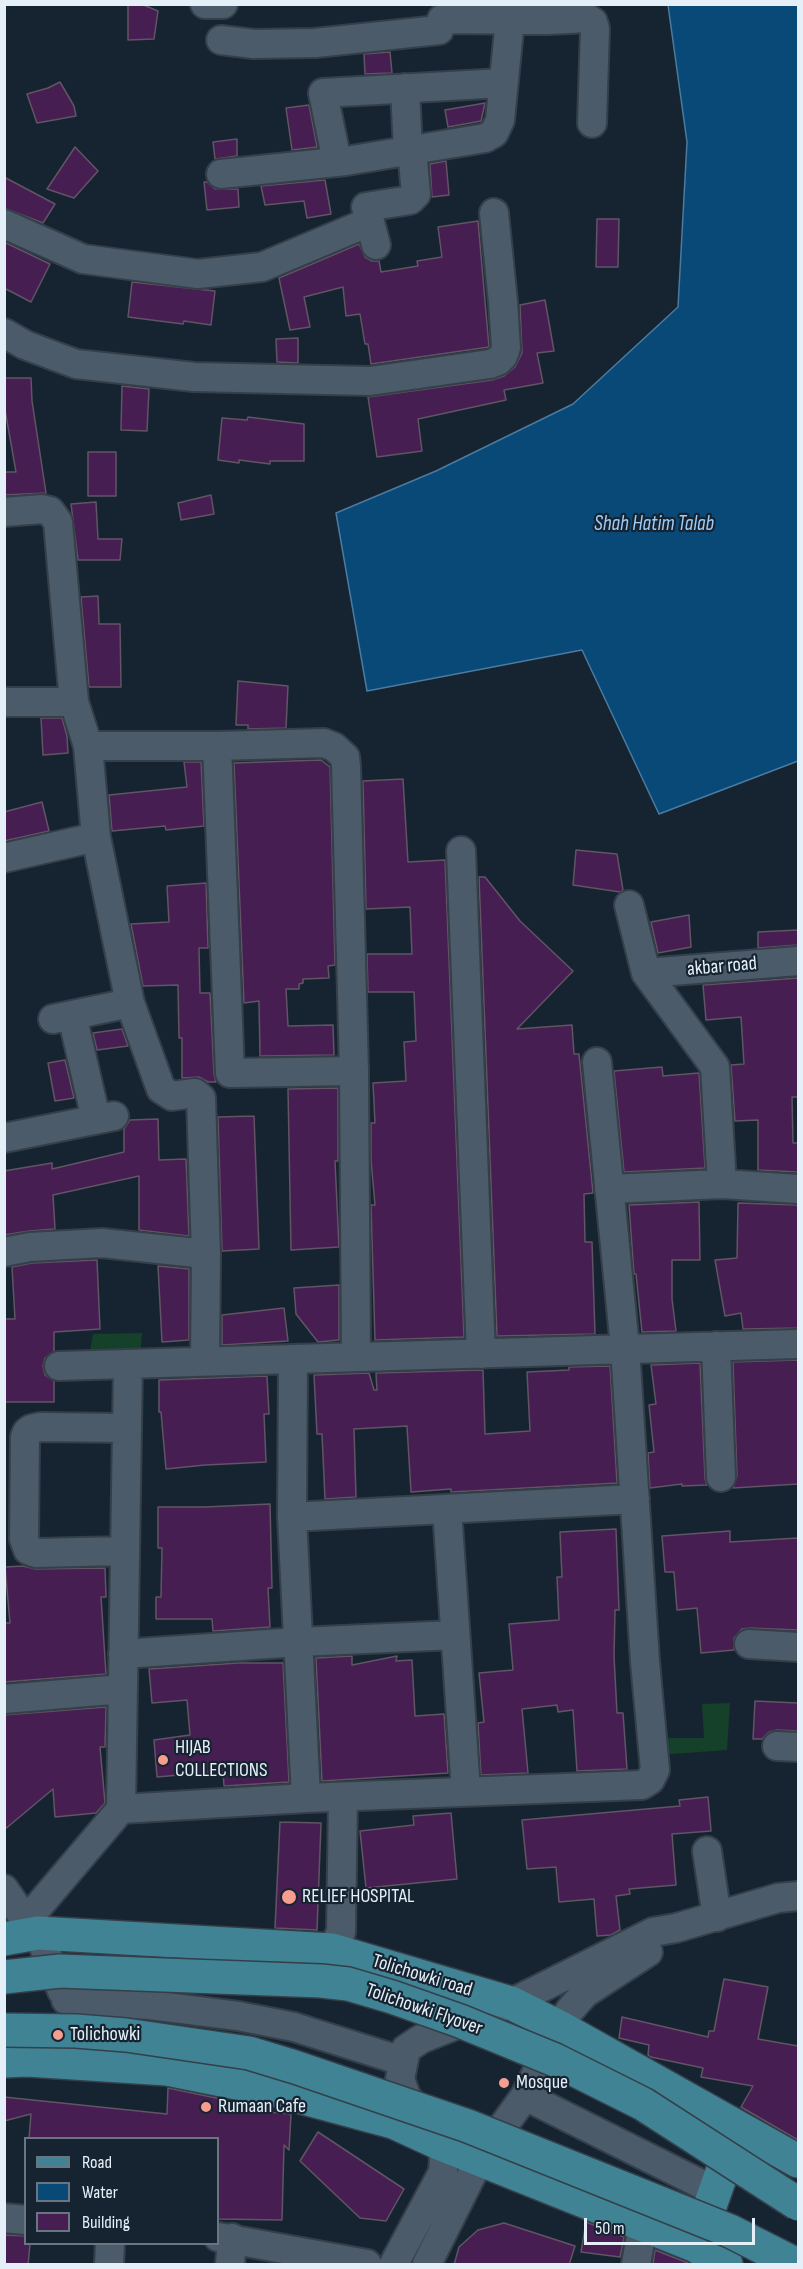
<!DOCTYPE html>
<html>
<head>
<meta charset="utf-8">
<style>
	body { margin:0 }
	#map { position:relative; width:803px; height:2269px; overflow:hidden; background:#162431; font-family:"Sofia Sans Condensed",sans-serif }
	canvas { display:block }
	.frame { position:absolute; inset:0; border:6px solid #e5eff8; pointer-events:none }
	.legend { position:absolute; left:24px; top:2137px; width:195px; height:108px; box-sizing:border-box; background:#162431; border:2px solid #697581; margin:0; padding:8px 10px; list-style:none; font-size:18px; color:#e5eff8 }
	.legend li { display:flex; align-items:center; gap:12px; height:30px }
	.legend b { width:30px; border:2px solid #697581 }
	.scale { position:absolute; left:584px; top:2218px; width:171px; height:27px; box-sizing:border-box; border:3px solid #e5eff8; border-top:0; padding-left:8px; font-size:18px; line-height:21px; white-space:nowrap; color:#e5eff8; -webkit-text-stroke:4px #162431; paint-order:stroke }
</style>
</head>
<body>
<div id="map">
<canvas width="803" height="2269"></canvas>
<div class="frame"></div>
<ul class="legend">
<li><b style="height:8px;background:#408394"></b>Road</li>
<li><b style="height:16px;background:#094978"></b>Water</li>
<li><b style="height:16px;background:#461e52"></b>Building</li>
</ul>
<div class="scale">50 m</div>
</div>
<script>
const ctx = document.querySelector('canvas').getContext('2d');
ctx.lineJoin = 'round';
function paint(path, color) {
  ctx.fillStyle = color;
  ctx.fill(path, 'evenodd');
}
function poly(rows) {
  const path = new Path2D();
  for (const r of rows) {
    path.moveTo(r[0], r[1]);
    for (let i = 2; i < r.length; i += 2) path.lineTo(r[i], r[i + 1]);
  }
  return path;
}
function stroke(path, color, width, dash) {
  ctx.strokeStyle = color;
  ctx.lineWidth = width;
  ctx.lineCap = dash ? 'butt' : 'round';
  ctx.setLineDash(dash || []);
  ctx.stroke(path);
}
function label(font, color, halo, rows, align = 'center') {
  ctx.font = font + ' "Sofia Sans Condensed",sans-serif';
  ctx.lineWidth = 4.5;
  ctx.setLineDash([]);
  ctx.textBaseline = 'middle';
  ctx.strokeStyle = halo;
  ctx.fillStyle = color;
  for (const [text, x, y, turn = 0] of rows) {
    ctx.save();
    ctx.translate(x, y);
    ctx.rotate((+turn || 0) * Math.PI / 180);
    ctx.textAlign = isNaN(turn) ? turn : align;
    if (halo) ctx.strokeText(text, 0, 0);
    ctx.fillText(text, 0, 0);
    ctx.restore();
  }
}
const green = poly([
	[142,1333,140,1359,88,1362,93,1334],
	[730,1703,727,1750,658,1755,659,1738,704,1738,702,1704]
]);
const water = poly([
	[668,5,798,5,798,761,659,814,582,650,367,691,336,513,436,471,573,404,678,307,687,142,668,5]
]);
const building = poly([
	[128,4,141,4,158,11,154,39,128,40,128,4],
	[390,52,392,73,365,74,364,54,390,52],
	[60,82,74,106,76,116,37,123,27,94,48,88,60,82],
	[485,103,481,121,448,127,445,110,485,103],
	[309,105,317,147,292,150,286,108,309,105],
	[237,139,237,156,215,159,213,142,237,139],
	[75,147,98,171,74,198,47,189,75,147],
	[446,161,449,195,432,197,430,164,446,161],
	[4,177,55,204,43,223,4,208,4,177],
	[325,180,331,214,307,218,304,201,265,205,261,186,325,180],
	[204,182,207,182,215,189,238,189,239,207,207,210,204,182],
	[597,219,619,219,618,267,596,267,597,219],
	[478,221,489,347,371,364,368,344,365,344,360,314,346,316,343,287,304,297,310,327,290,330,279,278,359,244,365,257,372,261,379,261,381,272,418,266,417,261,442,257,438,227,478,221],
	[4,242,50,264,31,302,4,288,4,242],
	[132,282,215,291,211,325,184,321,183,324,128,317,132,282],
	[545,300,554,351,537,353,543,383,504,390,506,400,418,419,422,451,377,457,368,397,492,380,504,376,515,367,522,353,520,305,545,300],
	[298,338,298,363,277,362,276,339,298,338],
	[4,378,31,378,32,401,46,493,4,495,4,472,16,472,4,404,4,378],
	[122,386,149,389,147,431,121,430,122,386],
	[248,417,304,424,304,461,270,461,270,464,239,460,239,463,218,460,222,418,247,420,248,417],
	[88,452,116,452,116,496,88,496,88,452],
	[211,495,214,514,181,520,178,503,211,495],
	[96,502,98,539,122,539,120,560,78,560,71,504,96,502],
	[98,596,99,624,120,624,121,687,89,687,81,597,98,596],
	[238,681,288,686,286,728,248,729,248,725,236,725,238,681],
	[41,718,62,718,67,736,68,753,43,755,41,718],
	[321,760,330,767,335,965,328,966,329,978,303,979,303,983,299,984,299,989,286,989,288,1026,333,1025,334,1055,260,1056,259,1001,244,1003,234,763,321,760],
	[184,762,201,762,204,826,166,830,165,826,112,831,109,795,187,787,184,762],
	[403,779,408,862,445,860,464,1337,375,1340,371,1205,375,1205,371,1160,371,1123,375,1123,373,1083,406,1081,404,1042,416,1041,414,992,368,992,367,954,412,954,410,907,366,909,363,781,403,779],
	[42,802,49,831,4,841,4,812,42,802],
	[576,850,617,854,623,890,620,892,573,885,576,850],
	[479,877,485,877,520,921,573,971,517,1029,572,1025,574,1054,579,1054,593,1193,584,1194,585,1242,592,1242,595,1334,497,1336,479,877],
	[206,883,208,948,199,948,200,993,210,993,214,1074,216,1082,208,1082,199,1077,182,1078,182,1038,179,1038,178,985,143,986,131,924,169,922,167,886,206,883],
	[689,915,691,947,658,953,651,922,689,915],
	[798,930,798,945,758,948,758,932,798,930],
	[798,978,798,1097,792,1097,793,1143,798,1143,798,1172,758,1170,758,1120,735,1121,731,1065,744,1064,741,1017,706,1020,703,985,798,978],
	[122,1029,128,1046,97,1050,93,1033,122,1029],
	[65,1060,74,1098,55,1101,48,1063,65,1060],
	[662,1067,663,1076,699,1073,705,1168,624,1172,614,1071,662,1067],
	[338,1088,338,1161,335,1161,339,1247,291,1250,288,1089,338,1088],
	[254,1116,259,1249,222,1251,218,1117,254,1116],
	[158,1119,159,1160,186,1159,189,1236,139,1230,139,1176,53,1195,55,1229,29,1231,4,1235,4,1171,52,1163,52,1169,124,1152,124,1129,130,1120,158,1119],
	[699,1202,700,1260,672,1260,672,1299,676,1331,642,1332,636,1274,634,1274,629,1205,699,1202],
	[738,1203,798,1205,798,1328,743,1329,741,1313,725,1316,715,1260,737,1258,738,1203],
	[97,1260,100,1329,54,1332,54,1351,45,1358,43,1366,45,1375,54,1381,54,1402,4,1402,4,1319,15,1319,12,1267,32,1263,97,1260],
	[158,1266,189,1269,189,1340,162,1342,158,1266],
	[339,1285,339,1340,318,1342,296,1314,294,1288,339,1285],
	[284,1308,288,1341,222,1345,222,1315,284,1308],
	[798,1360,798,1484,733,1488,737,1476,733,1362,798,1360],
	[700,1363,705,1478,707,1485,682,1486,682,1484,650,1488,648,1453,654,1452,649,1405,656,1404,651,1365,700,1363],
	[610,1366,617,1483,451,1492,451,1489,411,1492,407,1426,354,1429,356,1497,325,1499,322,1434,317,1434,314,1375,369,1373,374,1390,377,1390,376,1373,483,1370,485,1434,530,1431,527,1372,569,1370,569,1367,610,1366],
	[267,1376,269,1414,264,1414,266,1462,205,1465,166,1469,161,1412,159,1412,159,1380,267,1376],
	[270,1504,272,1588,268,1588,270,1627,213,1631,212,1619,156,1619,156,1597,161,1597,162,1548,158,1548,158,1507,205,1507,270,1504],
	[616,1529,619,1610,615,1610,614,1656,617,1713,623,1713,627,1769,577,1771,573,1710,558,1712,557,1705,522,1709,528,1773,481,1775,478,1723,484,1722,479,1673,513,1670,509,1624,559,1620,557,1577,562,1577,560,1532,616,1529],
	[730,1531,730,1542,798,1538,798,1630,750,1628,742,1629,734,1638,734,1650,701,1653,697,1608,677,1610,674,1572,665,1572,662,1536,730,1531],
	[23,1566,35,1569,105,1568,106,1597,101,1597,106,1674,4,1682,4,1623,10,1623,5,1567,23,1566],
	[352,1656,352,1665,397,1656,396,1661,412,1660,415,1716,444,1714,448,1773,322,1781,316,1658,352,1656],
	[239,1663,283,1663,289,1782,224,1786,223,1771,157,1777,154,1740,190,1735,187,1700,152,1703,149,1669,239,1663],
	[755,1701,798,1703,798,1731,777,1730,769,1732,762,1739,753,1739,755,1701],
	[106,1707,105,1747,100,1747,105,1803,96,1813,55,1817,53,1789,4,1830,4,1715,106,1707],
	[708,1797,711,1831,672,1834,676,1885,629,1889,630,1894,616,1896,620,1930,611,1935,597,1936,594,1899,559,1902,556,1867,527,1869,522,1820,680,1806,679,1800,708,1797],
	[451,1813,457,1879,366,1888,360,1831,414,1825,413,1816,451,1813],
	[280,1822,321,1823,317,1930,275,1928,280,1822],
	[724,1979,768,1987,758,2039,798,2046,798,2140,741,2107,753,2086,701,2077,703,2068,651,2057,648,2055,649,2045,619,2038,622,2017,708,2037,709,2031,714,2031,724,1979],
	[168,2088,245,2104,244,2110,291,2114,289,2150,284,2145,282,2220,218,2219,218,2139,29,2139,31,2114,4,2121,4,2097,167,2114,168,2088],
	[318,2132,404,2189,386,2221,360,2218,300,2161,318,2132],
	[586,2222,624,2237,620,2257,581,2252,586,2222],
	[504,2223,575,2246,569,2265,454,2265,459,2247,478,2230,504,2223],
	[4,2235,26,2236,26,2244,30,2244,28,2265,4,2265,4,2235],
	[655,2250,688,2263,690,2265,653,2265,655,2250]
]);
const minor = poly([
	[205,4,223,4],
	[548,20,587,18,593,22,595,29,592,123],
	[221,40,254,44,315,43,439,30,442,19,548,20,542,4],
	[405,88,408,151],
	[337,162,323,93,503,83],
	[221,174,346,161,485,138,494,133,500,120,510,20],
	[4,224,83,259,198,274,262,267,369,222],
	[376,245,366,207,410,200,416,194,412,150],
	[4,333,25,345,76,364,194,377,370,381,490,364,498,361,503,356,506,348,503,302,494,213],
	[4,512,42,509,50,511,58,522,74,702,88,746,96,837,130,1003,161,1089,172,1096,195,1093,201,1098,206,1254,205,1360],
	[4,702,74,702],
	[88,746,217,746,324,743,334,747,345,757,346,766,354,1071,356,1356],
	[217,746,230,1073,354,1071],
	[461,851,481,1354],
	[4,858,96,837],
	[629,905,646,973,715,1067,722,1184],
	[646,973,798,961],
	[72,1015,96,1119],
	[53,1019,130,1003],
	[4,1138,114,1116],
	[609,1189,722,1184,798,1189],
	[4,1252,30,1247,102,1243,206,1254],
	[716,1346,721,1477],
	[293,1360,292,1517,306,1798],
	[59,1366,798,1344],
	[447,1509,466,1791],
	[292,1517,635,1499],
	[125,1551,35,1553,28,1550,24,1539,25,1437,27,1432,31,1429,40,1427,127,1428],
	[749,1644,798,1647],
	[123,1654,298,1642,455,1635],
	[4,1699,123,1689],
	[777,1746,798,1747],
	[121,1809,128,1364],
	[707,1851,717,1917],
	[4,1889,26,1921,38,1933,62,1991],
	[26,1921,121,1809,306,1798,642,1785,650,1780,655,1770,645,1662,625,1348,597,1062],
	[332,1950,341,1932,343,1797],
	[66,2000,150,2005,238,2016,294,2027,402,2061],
	[525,2096,715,2191],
	[4,2218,26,2220],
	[218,2237,367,2264],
	[109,2264,110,2244],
	[230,2264,232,2238],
	[394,2264,443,2172,444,2159,441,2144,406,2096,400,2079,406,2049,421,2039,511,2003,653,1932,676,1928,778,1898,798,1896],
	[427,2264,480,2158,525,2096,559,2027,570,2010,585,1993,648,1952],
	[636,2264,643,2225]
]);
const major = poly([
	[4,1939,38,1933,332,1950,511,2003,559,2027,798,2161],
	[4,2061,27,2060,167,2069,282,2092,393,2122,441,2144,696,2246,726,2264],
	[696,2246,736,2132]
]);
const majorBridge = poly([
	[4,1977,60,1971,321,1981,348,1984,392,1997,460,2021,555,2060,643,2104,798,2204],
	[4,2030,76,2031,126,2035,249,2053,295,2067,468,2126,730,2231,795,2264]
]);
const markers = [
	[163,1760,6,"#f59d8e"],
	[289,1897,8,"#f59d8e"],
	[58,2035,6,"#f59d8e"],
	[504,2083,6,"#f59d8e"],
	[206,2107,6,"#f59d8e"]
];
const streetNames = [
	["akbar road",722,967,-5],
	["Tolichowki road",422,1976,17],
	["Tolichowki Flyover",424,2010,19]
];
const poiNames = [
	["HIJAB",175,1748],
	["COLLECTIONS",175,1771],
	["RELIEF HOSPITAL",302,1897],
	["Tolichowki",70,2035],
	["Mosque",516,2083],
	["Rumaan Cafe",218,2107]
];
const waterNames = [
	["Shah Hatim Talab",654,525]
];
paint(green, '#154029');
paint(water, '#094978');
stroke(water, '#4b7b9e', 1.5);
paint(building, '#461e52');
stroke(building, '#615465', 1.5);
stroke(minor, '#343f49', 32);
stroke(major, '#343f49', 36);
stroke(minor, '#4b5b6a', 28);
stroke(major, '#408394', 33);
stroke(majorBridge, '#343f49', 36, []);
stroke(majorBridge, '#408394', 33);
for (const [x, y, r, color] of markers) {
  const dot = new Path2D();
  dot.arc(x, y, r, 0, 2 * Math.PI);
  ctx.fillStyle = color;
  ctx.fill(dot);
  stroke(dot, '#162431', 2);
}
label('20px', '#e5eff8', '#162431', streetNames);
label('20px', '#e5eff8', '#162431', poiNames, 'left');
label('italic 21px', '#9fccf7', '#162431', waterNames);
</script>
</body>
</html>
